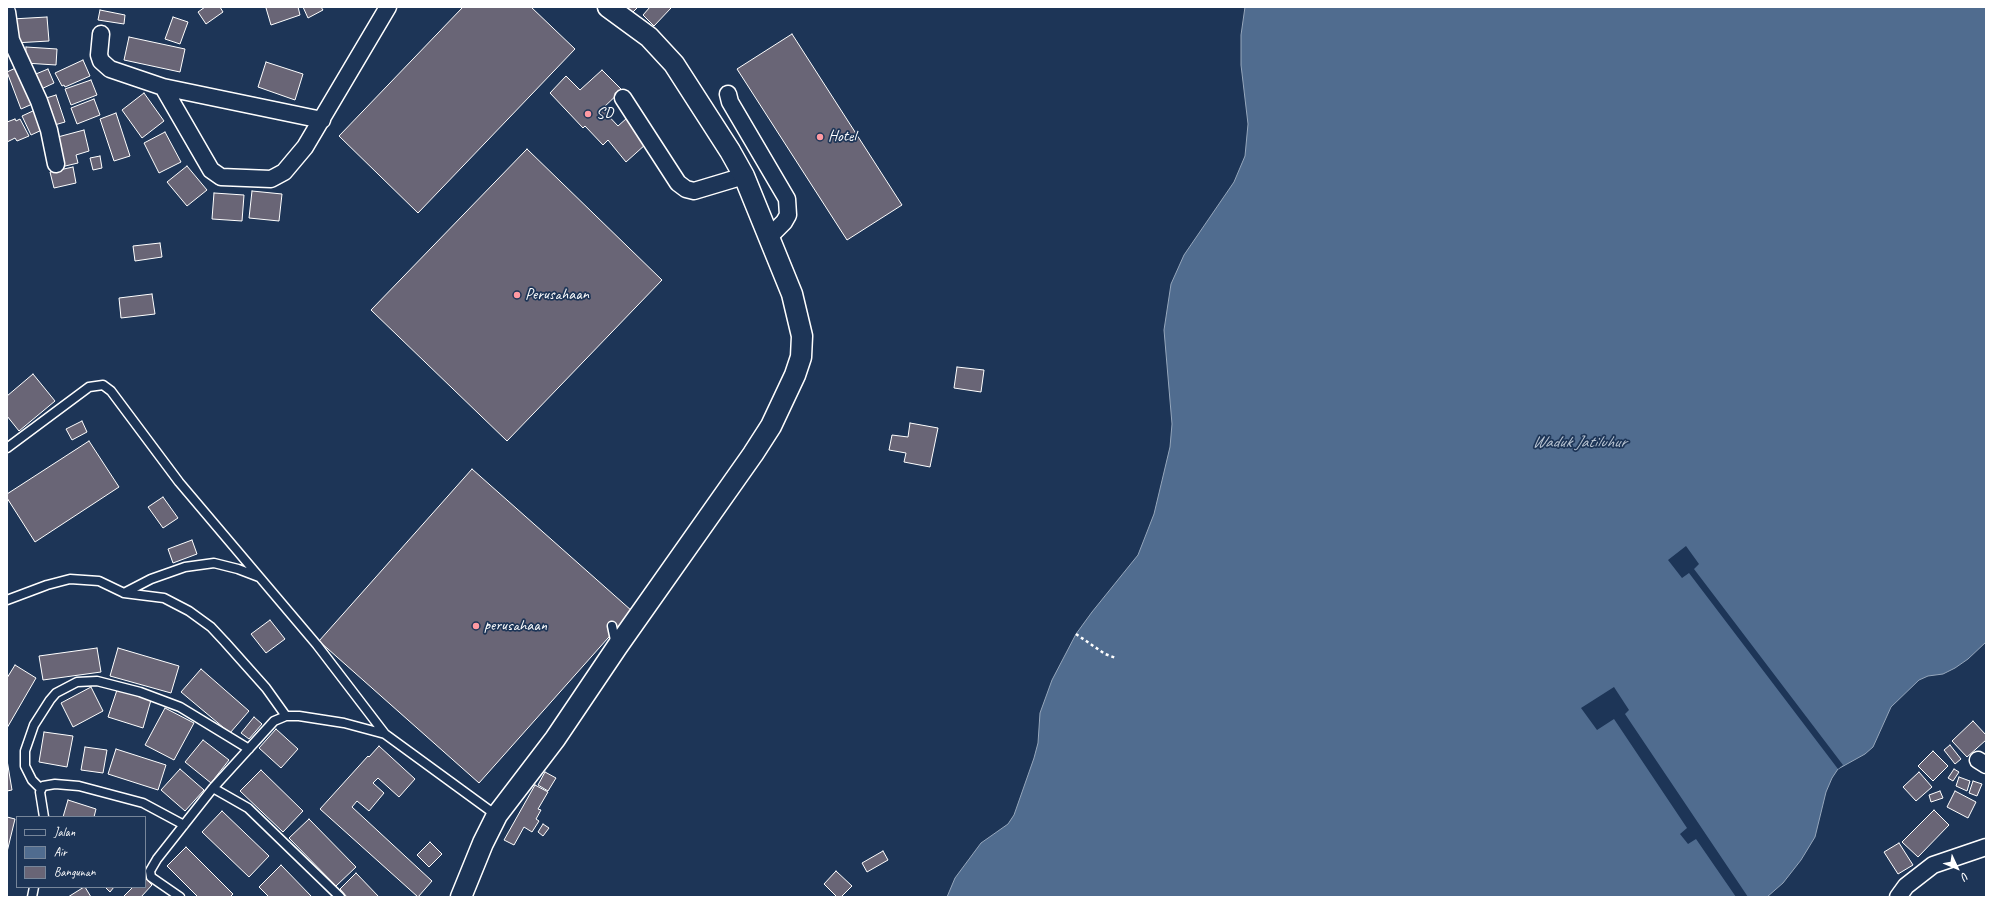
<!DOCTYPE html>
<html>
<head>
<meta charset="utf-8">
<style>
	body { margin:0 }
	#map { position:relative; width:1993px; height:904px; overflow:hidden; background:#1d3557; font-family:Caveat,sans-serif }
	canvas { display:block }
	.frame { position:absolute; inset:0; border:8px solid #fff; pointer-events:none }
	.legend { position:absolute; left:16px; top:816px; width:130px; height:72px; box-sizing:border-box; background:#1d3557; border:1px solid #77869a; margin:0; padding:5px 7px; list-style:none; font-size:12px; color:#fff }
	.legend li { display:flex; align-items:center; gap:8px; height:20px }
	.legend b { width:20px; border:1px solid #77869a }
	.north { position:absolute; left:1937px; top:848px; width:40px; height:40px; -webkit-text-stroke:3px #1d3557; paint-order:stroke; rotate:134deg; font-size:11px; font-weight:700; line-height:16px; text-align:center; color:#fff }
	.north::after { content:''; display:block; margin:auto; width:14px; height:18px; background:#fff; clip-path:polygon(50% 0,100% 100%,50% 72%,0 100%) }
</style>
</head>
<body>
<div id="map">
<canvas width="1993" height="904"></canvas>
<div class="frame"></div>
<ul class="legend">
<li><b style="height:5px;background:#1d3557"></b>Jalan</li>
<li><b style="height:11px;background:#506c8f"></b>Air</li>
<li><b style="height:11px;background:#696576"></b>Bangunan</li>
</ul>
<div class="north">U</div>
</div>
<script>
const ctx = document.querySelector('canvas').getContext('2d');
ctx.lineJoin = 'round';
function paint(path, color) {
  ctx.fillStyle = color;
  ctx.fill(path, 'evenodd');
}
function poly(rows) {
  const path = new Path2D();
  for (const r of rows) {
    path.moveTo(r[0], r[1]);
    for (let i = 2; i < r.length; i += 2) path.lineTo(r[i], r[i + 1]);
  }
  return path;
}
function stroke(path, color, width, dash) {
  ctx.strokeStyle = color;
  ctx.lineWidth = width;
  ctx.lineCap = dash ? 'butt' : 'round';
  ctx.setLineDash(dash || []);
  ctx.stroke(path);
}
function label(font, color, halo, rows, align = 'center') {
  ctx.font = font + ' Caveat,sans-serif';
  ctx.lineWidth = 3.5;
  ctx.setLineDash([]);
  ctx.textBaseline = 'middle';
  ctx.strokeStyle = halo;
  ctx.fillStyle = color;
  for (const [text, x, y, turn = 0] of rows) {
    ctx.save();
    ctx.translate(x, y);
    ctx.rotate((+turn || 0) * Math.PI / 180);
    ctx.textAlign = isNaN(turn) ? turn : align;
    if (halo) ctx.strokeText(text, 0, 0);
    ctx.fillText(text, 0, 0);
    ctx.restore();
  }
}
const water = poly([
	[1245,7,1986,7,1986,642,1968,659,1955,668,1943,674,1928,676,1919,680,1891,707,1873,747,1865,754,1838,769,1832,778,1826,792,1815,837,1801,860,1783,883,1767,897,947,897,955,878,981,843,1008,824,1014,815,1034,758,1038,743,1040,713,1052,680,1076,634,1092,612,1138,555,1154,514,1170,447,1172,424,1164,330,1171,284,1184,255,1234,182,1245,156,1248,124,1241,65,1241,35,1245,7]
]);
const pier = poly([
	[1686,546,1699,564,1694,569,1843,765,1838,769,1689,573,1682,578,1668,560],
	[1614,687,1629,710,1625,714,1748,897,1736,897,1696,839,1688,844,1680,834,1687,828,1614,719,1597,730,1581,708]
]);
const building = poly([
	[205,7,220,7,223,12,206,24,198,12,205,7],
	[268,7,298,7,300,15,271,25,266,8,268,7],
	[303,7,321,7,323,10,308,18,303,7],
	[463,7,531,7,575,49,418,213,339,136,463,7],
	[625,7,638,7,632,13,625,7],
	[650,7,671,7,671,8,654,26,643,15,650,7],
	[100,10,125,15,124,24,98,20,100,10],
	[47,17,49,41,14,43,12,19,47,17],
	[173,17,188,22,180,44,165,39,173,17],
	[792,34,902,205,847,240,737,69,792,34],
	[129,37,185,49,180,72,124,60,129,37],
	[26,47,57,49,56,65,25,63,26,47],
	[83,60,90,76,65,87,64,85,62,86,55,73,83,60],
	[266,62,303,74,295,100,258,87,266,62],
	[22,65,37,102,21,109,7,72,22,65],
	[48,69,54,83,37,91,31,76,48,69],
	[602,70,622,90,602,109,618,126,627,118,646,144,626,162,608,140,603,145,585,126,583,128,550,93,566,76,580,90,602,70],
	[91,80,97,95,71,105,65,89,91,80],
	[144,93,164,121,142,138,122,110,144,93],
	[56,95,65,122,51,126,43,99,56,95],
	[94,99,100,115,77,124,71,108,94,99],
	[35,110,44,129,31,135,22,116,35,110],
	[116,113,130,156,114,161,100,119,116,113],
	[15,119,16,121,20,119,29,136,17,141,15,138,7,142,7,122,15,119],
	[84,130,89,151,76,155,78,163,61,167,54,138,84,130],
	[165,132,181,162,159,173,144,143,165,132],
	[527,149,662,280,507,441,371,310,527,149],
	[100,156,102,168,93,170,90,158,100,156],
	[187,166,207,190,187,206,167,182,187,166],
	[73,167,76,183,54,188,50,172,73,167],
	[252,191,282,194,279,221,249,218,252,191],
	[214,193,244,195,242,221,212,219,214,193],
	[160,243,162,257,135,261,133,246,160,243],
	[152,294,155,314,121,318,119,298,152,294],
	[957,367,984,370,981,392,954,388,957,367],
	[33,374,55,401,19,431,7,416,7,396,33,374],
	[82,421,87,432,72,440,66,429,82,421],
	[910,423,938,428,930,467,904,462,906,453,889,450,892,435,908,437,910,423],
	[89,441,119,487,35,542,7,498,7,494,89,441],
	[472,469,632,611,479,783,319,641,472,469],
	[163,497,178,518,163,528,148,507,163,497],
	[192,540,197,554,173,563,168,549,192,540],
	[270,620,285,639,266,653,251,634,270,620],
	[97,648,101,672,43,680,39,656,97,648],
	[118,648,179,666,171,693,110,676,118,648],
	[15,665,36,678,7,728,7,678,15,665],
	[201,669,249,711,230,733,181,692,201,669],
	[91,687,103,711,73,727,61,703,91,687],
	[117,690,151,700,143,728,108,717,117,690],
	[165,708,194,723,174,760,145,745,165,708],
	[254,717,262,724,249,739,241,733,254,717],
	[1973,721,1986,735,1986,740,1967,757,1952,741,1973,721],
	[276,729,298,749,281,768,259,748,276,729],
	[44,732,73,736,67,767,39,762,44,732],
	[203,740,229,760,211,783,185,762,203,740],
	[1950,745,1961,759,1955,764,1944,750,1950,745],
	[379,746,415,779,399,797,378,778,373,783,384,793,369,811,357,801,352,807,432,881,418,897,320,809,368,756,369,757,379,746],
	[85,747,107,750,103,773,81,770,85,747],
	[116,749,166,765,158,790,108,774,116,749],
	[1933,751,1948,766,1933,781,1918,766,1933,751],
	[7,760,12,790,7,791,7,760],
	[180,769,204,790,185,811,161,790,180,769],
	[1954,769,1959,772,1953,781,1948,778,1954,769],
	[261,770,303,811,283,832,240,791,261,770],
	[545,772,556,778,548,791,538,785,545,772],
	[1919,772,1932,787,1916,801,1903,787,1919,772],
	[1959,777,1970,781,1967,791,1956,786,1959,777],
	[1973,781,1982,784,1977,796,1969,793,1973,781],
	[535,785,548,792,538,809,541,810,536,819,539,821,532,832,524,827,514,845,504,840,535,785],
	[1940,791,1943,798,1931,802,1929,795,1940,791],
	[1955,791,1976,802,1968,818,1947,807,1955,791],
	[68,800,96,809,94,817,63,817,68,800],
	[1934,810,1949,825,1918,857,1902,842,1934,810],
	[222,811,269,856,249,877,202,832,222,811],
	[7,817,15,819,7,852,7,817],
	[309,819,356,867,336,886,289,838,309,819],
	[543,824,549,828,543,836,538,832,543,824],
	[430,842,442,854,429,867,417,855,430,842],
	[1899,843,1913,865,1898,874,1884,852,1899,843],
	[186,847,233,894,230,897,198,897,167,866,186,847],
	[883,851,888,860,867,872,862,863,883,851],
	[281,865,312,897,269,897,259,887,281,865],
	[836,871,852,886,841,897,837,897,824,884,836,871],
	[356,873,379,897,347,897,340,889,356,873],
	[145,878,152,885,141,897,123,897,133,887,145,887,145,878],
	[85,887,91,897,68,897,84,887,85,887],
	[105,887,114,887,110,892,105,887]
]);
const path = poly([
	[1076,634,1105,654,1116,658]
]);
const service = poly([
	[7,448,89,387,103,385,111,391,179,482,317,645,385,734,496,815],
	[124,593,164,598,189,611,211,627,225,642,266,688,286,716],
	[7,600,47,585,70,579,99,581,124,593,151,579,185,567,214,563,238,569,259,577],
	[612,626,616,645],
	[213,788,248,808,340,897],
	[41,789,32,780,25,766,25,751,34,725,50,700,56,693,77,682,97,681,140,692,180,707,249,749],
	[44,817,40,792,43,786,55,784,79,786,143,803,184,825],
	[32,897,34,887],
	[180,897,151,877,150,871,157,859,213,788,274,721,286,716,299,716,344,723,385,734]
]);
const minor = poly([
	[7,12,11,40,39,101,49,130,56,164],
	[101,34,99,55,101,61,110,69,163,87,211,170,221,177,271,179,284,172,305,147,388,7],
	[163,87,322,120],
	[728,94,730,102,787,199,788,215,784,222,769,237],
	[623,98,678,183,686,189,694,191,744,176],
	[1978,760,1986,765],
	[1898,897,1906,886,1933,865,1986,847]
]);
const tertiary = poly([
	[461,897,483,843,497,815,555,739,617,647,753,454,771,426,795,375,801,357,802,336,792,294,744,176,730,151,674,64,649,37,608,7]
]);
const markers = [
	[588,114,4,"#ff9aa2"],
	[820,137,4,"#ff9aa2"],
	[517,295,4,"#ff9aa2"],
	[476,626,4,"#ff9aa2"]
];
const poiNames = [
	["SD",596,114],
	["Hotel",828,137],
	["Perusahaan",525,295],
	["perusahaan",484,626]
];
const waterNames = [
	["Waduk Jatiluhur",1579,443]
];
paint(water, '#506c8f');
stroke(water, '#96a7bc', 1);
paint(pier, '#1d3557');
paint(building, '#696576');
stroke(building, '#fff', 1);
stroke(service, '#fff', 11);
stroke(minor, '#fff', 19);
stroke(tertiary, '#fff', 23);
stroke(path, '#fff', 2.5, [3, 3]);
stroke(service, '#1d3557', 8);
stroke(minor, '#1d3557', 16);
stroke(tertiary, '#1d3557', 20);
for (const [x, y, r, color] of markers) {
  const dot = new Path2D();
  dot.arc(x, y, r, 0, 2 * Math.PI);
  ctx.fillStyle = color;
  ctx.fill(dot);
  stroke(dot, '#1d3557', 1.5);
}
label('16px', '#fff', '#1d3557', poiNames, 'left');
label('italic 17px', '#b9c4d2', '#1d3557', waterNames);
</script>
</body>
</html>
